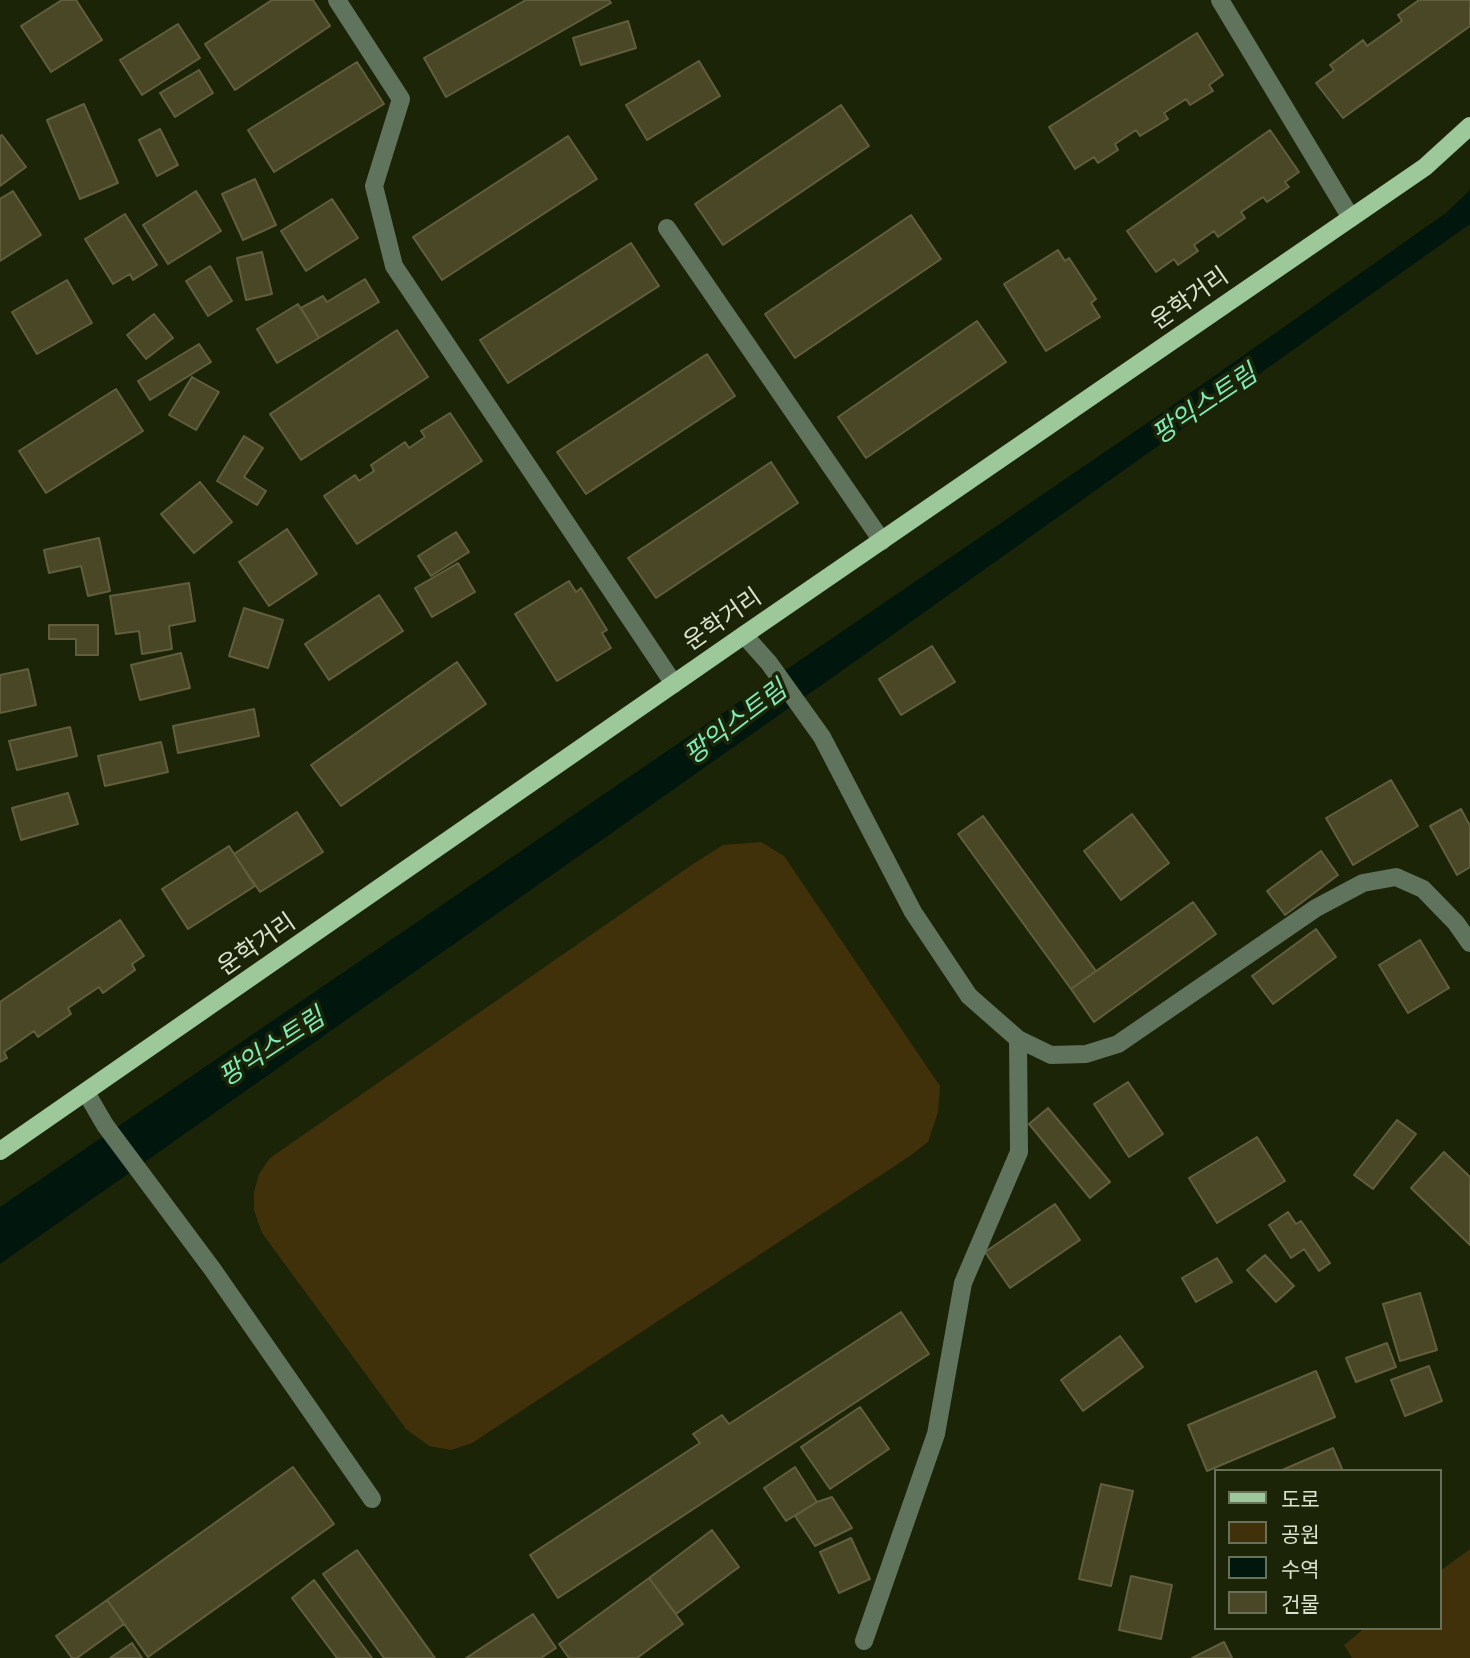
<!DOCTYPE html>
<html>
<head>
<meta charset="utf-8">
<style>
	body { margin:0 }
	#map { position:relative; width:1470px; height:1658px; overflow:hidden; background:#1c2407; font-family:"IBM Plex Sans","Noto Sans KR",sans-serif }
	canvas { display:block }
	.legend { position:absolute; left:1214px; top:1469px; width:228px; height:161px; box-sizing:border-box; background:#1c2407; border:2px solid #687057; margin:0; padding:9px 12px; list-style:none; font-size:21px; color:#dae1cf }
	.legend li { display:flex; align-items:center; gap:14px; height:35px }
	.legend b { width:35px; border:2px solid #687057 }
</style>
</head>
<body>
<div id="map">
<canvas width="1470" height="1658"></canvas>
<ul class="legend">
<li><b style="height:9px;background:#9cc89a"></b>도로</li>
<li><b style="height:19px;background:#41310a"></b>공원</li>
<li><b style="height:19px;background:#01170d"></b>수역</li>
<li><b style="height:19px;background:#4a4727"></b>건물</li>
</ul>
</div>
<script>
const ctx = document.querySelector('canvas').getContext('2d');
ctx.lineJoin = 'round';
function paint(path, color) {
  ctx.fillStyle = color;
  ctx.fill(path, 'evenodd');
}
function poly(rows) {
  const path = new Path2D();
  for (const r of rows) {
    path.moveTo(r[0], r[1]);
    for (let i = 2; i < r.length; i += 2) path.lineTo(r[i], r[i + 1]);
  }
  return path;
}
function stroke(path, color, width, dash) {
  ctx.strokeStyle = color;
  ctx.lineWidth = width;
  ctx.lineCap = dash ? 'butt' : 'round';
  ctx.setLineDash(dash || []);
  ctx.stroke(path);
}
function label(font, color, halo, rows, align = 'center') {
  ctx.font = font + ' "IBM Plex Sans","Noto Sans KR",sans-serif';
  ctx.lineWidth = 7;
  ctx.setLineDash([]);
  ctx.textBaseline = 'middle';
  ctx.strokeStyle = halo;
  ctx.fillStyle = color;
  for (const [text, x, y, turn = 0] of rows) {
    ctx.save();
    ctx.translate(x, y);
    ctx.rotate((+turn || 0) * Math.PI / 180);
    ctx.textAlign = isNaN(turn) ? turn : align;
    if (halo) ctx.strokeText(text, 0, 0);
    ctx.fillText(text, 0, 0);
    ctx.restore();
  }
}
const green = poly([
	[761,842,784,856,940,1086,938,1112,928,1142,910,1156,472,1443,451,1450,429,1446,406,1429,262,1233,254,1210,254,1192,259,1174,270,1158,693,864,723,845],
	[1470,1549,1470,1658,1352,1658,1344,1645,1365,1628,1440,1628,1440,1571]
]);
const water = poly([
	[1470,190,1470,224,867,653,0,1264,0,1207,1153,419,1446,213]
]);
const building = poly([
	[62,0,76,0,102,40,51,72,21,26,62,0],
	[272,0,313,0,330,26,235,90,205,44,272,0],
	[526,0,609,0,611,3,446,97,424,58,526,0],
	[1419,0,1470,0,1470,26,1343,118,1316,83,1334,70,1330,65,1363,40,1367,46,1402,21,1398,15,1419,0],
	[628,21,636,48,581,65,573,38,628,21],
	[178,24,200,58,142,95,120,60,178,24],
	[1197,33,1223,75,1209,85,1213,91,1190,105,1186,99,1164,113,1168,119,1140,136,1136,130,1115,144,1118,150,1098,163,1094,157,1075,169,1049,127,1197,33],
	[699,61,720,96,647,140,626,105,699,61],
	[357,62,384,104,274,172,248,130,357,62],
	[199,70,213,93,175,117,160,93,199,70],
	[84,104,118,183,80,199,47,120,84,104],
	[841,105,869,146,723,245,695,204,841,105],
	[160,129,178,165,157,176,139,140,160,129],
	[1270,130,1299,172,1285,182,1289,187,1267,202,1263,197,1241,212,1245,218,1218,237,1214,231,1194,245,1198,251,1178,265,1174,259,1156,272,1127,231,1270,130],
	[2,135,26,167,0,186,0,136,2,135],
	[568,136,597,179,442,280,413,237,568,136],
	[255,179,276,225,243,240,222,194,255,179],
	[13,191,41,235,0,261,0,199,13,191],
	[196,191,221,231,168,264,143,225,196,191],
	[332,199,358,238,306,271,281,231,332,199],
	[125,214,157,265,133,280,130,274,113,284,85,239,125,214],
	[911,215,941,259,795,358,765,314,911,215],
	[631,243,659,286,508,383,480,340,631,243],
	[1058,250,1065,261,1069,258,1096,299,1091,303,1100,317,1046,351,1004,284,1058,250],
	[262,252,272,294,246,300,237,258,262,252],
	[210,266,232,301,208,316,186,281,210,266],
	[365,279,379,302,319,338,301,308,323,296,327,302,365,279],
	[67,280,92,323,37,354,12,312,67,280],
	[298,304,319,338,277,363,257,329,298,304],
	[154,314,173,338,146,359,127,335,154,314],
	[977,321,1006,362,866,458,838,417,977,321],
	[397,330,428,377,301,460,270,414,397,330],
	[199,344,211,362,150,400,138,381,199,344],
	[707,354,735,396,586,494,557,452,707,354],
	[192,377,219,392,196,430,169,415,192,377],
	[116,389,143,431,46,493,19,451,116,389],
	[450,413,482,461,357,544,324,496,355,475,359,481,374,471,371,465,405,442,409,448,425,437,421,431,450,413],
	[244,436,263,448,244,477,266,491,257,505,217,481,244,436],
	[771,462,798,503,656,598,628,558,771,462],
	[200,482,232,522,194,553,161,514,200,482],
	[287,529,317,574,269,606,239,562,287,529],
	[456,532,469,552,431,576,418,556,456,532],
	[99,538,110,591,88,596,81,566,49,573,44,550,99,538],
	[458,563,475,592,432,617,415,588,458,563],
	[569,581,576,592,581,588,607,630,602,633,611,648,557,681,515,614,569,581],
	[189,583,195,621,169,626,172,649,142,654,139,631,116,634,110,596,189,583],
	[379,595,403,631,329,680,305,644,379,595],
	[244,608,283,620,268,668,229,656,244,608],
	[49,625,98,625,98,655,76,655,76,639,49,639,49,625],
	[932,646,955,682,901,715,879,679,932,646],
	[181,653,190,688,140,700,131,665,181,653],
	[457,662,486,704,341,806,311,765,457,662],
	[28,669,36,705,0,713,0,675,28,669],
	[254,709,259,736,178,753,173,726,254,709],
	[70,727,77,756,17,770,9,741,70,727],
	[161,742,168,772,105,786,98,756,161,742],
	[1391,780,1418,826,1353,865,1326,818,1391,780],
	[68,793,78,824,21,840,12,808,68,793],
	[1461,809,1470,826,1470,867,1457,875,1430,826,1461,809],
	[297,812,323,852,260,892,234,854,297,812],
	[1132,814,1169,863,1121,900,1084,851,1132,814],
	[983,816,1096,971,1071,989,958,834,983,816],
	[229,846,255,886,188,929,162,889,229,846],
	[1321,851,1338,875,1285,915,1267,891,1321,851],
	[1193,902,1216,934,1094,1022,1071,989,1193,902],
	[120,920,144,956,132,964,135,970,103,993,99,987,68,1008,71,1014,38,1037,34,1031,4,1052,7,1058,0,1062,0,1002,120,920],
	[1316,929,1336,957,1273,1004,1252,976,1316,929],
	[1420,940,1449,988,1408,1013,1379,965,1420,940],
	[1128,1082,1163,1134,1129,1157,1094,1104,1128,1082],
	[1048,1108,1110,1182,1090,1198,1029,1124,1048,1108],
	[1397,1120,1416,1134,1373,1189,1354,1175,1397,1120],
	[1257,1137,1285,1181,1217,1223,1189,1178,1257,1137],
	[1444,1152,1470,1177,1470,1245,1411,1188,1444,1152],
	[1055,1204,1080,1240,1010,1288,985,1252,1055,1204],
	[1288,1212,1296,1224,1301,1221,1330,1263,1319,1271,1304,1249,1291,1258,1269,1225,1288,1212],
	[1265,1255,1294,1286,1276,1302,1247,1270,1265,1255],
	[1217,1258,1232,1282,1196,1302,1182,1278,1217,1258],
	[1420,1293,1437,1350,1400,1361,1383,1304,1420,1293],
	[901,1312,929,1354,558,1598,530,1555,700,1443,693,1434,722,1415,729,1424,901,1312],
	[1120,1336,1143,1367,1083,1411,1061,1380,1120,1336],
	[1387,1343,1396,1367,1356,1382,1346,1358,1387,1343],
	[1429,1366,1442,1401,1405,1416,1391,1380,1429,1366],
	[1316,1371,1335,1417,1207,1471,1188,1425,1316,1371],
	[860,1407,889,1449,830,1489,801,1447,860,1407],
	[1333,1448,1343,1471,1280,1471,1333,1448],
	[293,1467,334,1524,148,1657,107,1600,293,1467],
	[795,1467,817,1502,786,1521,764,1488,795,1467],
	[1101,1484,1133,1491,1111,1586,1079,1579,1101,1484],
	[832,1497,852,1528,815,1546,795,1516,817,1502,832,1497],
	[712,1530,739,1567,676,1614,649,1578,712,1530],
	[851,1538,870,1579,839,1593,820,1552,851,1538],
	[357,1550,435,1658,384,1658,323,1574,357,1550],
	[1131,1576,1172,1585,1161,1639,1119,1630,1131,1576],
	[649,1578,683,1624,637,1658,569,1658,559,1644,649,1578],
	[314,1580,372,1658,337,1658,292,1598,314,1580],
	[107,1600,124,1624,77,1658,72,1658,56,1636,107,1600],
	[533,1614,556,1648,541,1658,466,1658,533,1614],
	[1224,1642,1232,1658,1192,1658,1224,1642],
	[132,1643,142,1658,110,1658,132,1643]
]);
const minor = poly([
	[337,0,401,99,374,186,394,266,674,684],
	[1220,0,1351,218],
	[667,228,882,541],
	[744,635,769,663,822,737,913,912,969,996,1018,1039,1051,1055,1086,1054,1118,1044,1316,908,1363,883,1396,877,1423,889,1456,923,1470,943],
	[87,1094,105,1125,213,1270,372,1499],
	[864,1641,936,1434,963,1283,1019,1152,1018,1039]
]);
const major = poly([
	[0,1151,744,635,1425,167,1470,126]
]);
const streetNames = [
	["운학거리",1190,299,-35],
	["운학거리",723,620,-35],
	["운학거리",257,945,-35]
];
const waterNames = [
	["팡익스트림",1205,405,-34],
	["팡익스트림",736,723,-37],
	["팡익스트림",272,1048,-33]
];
paint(green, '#41310a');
paint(water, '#01170d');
paint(building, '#4a4727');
stroke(building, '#615e3e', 2);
stroke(minor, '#5f735d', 18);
stroke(major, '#9cc89a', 18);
label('24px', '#dae1cf', '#1c2407', streetNames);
label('italic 26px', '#7deaba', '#1c2407', waterNames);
</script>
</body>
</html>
